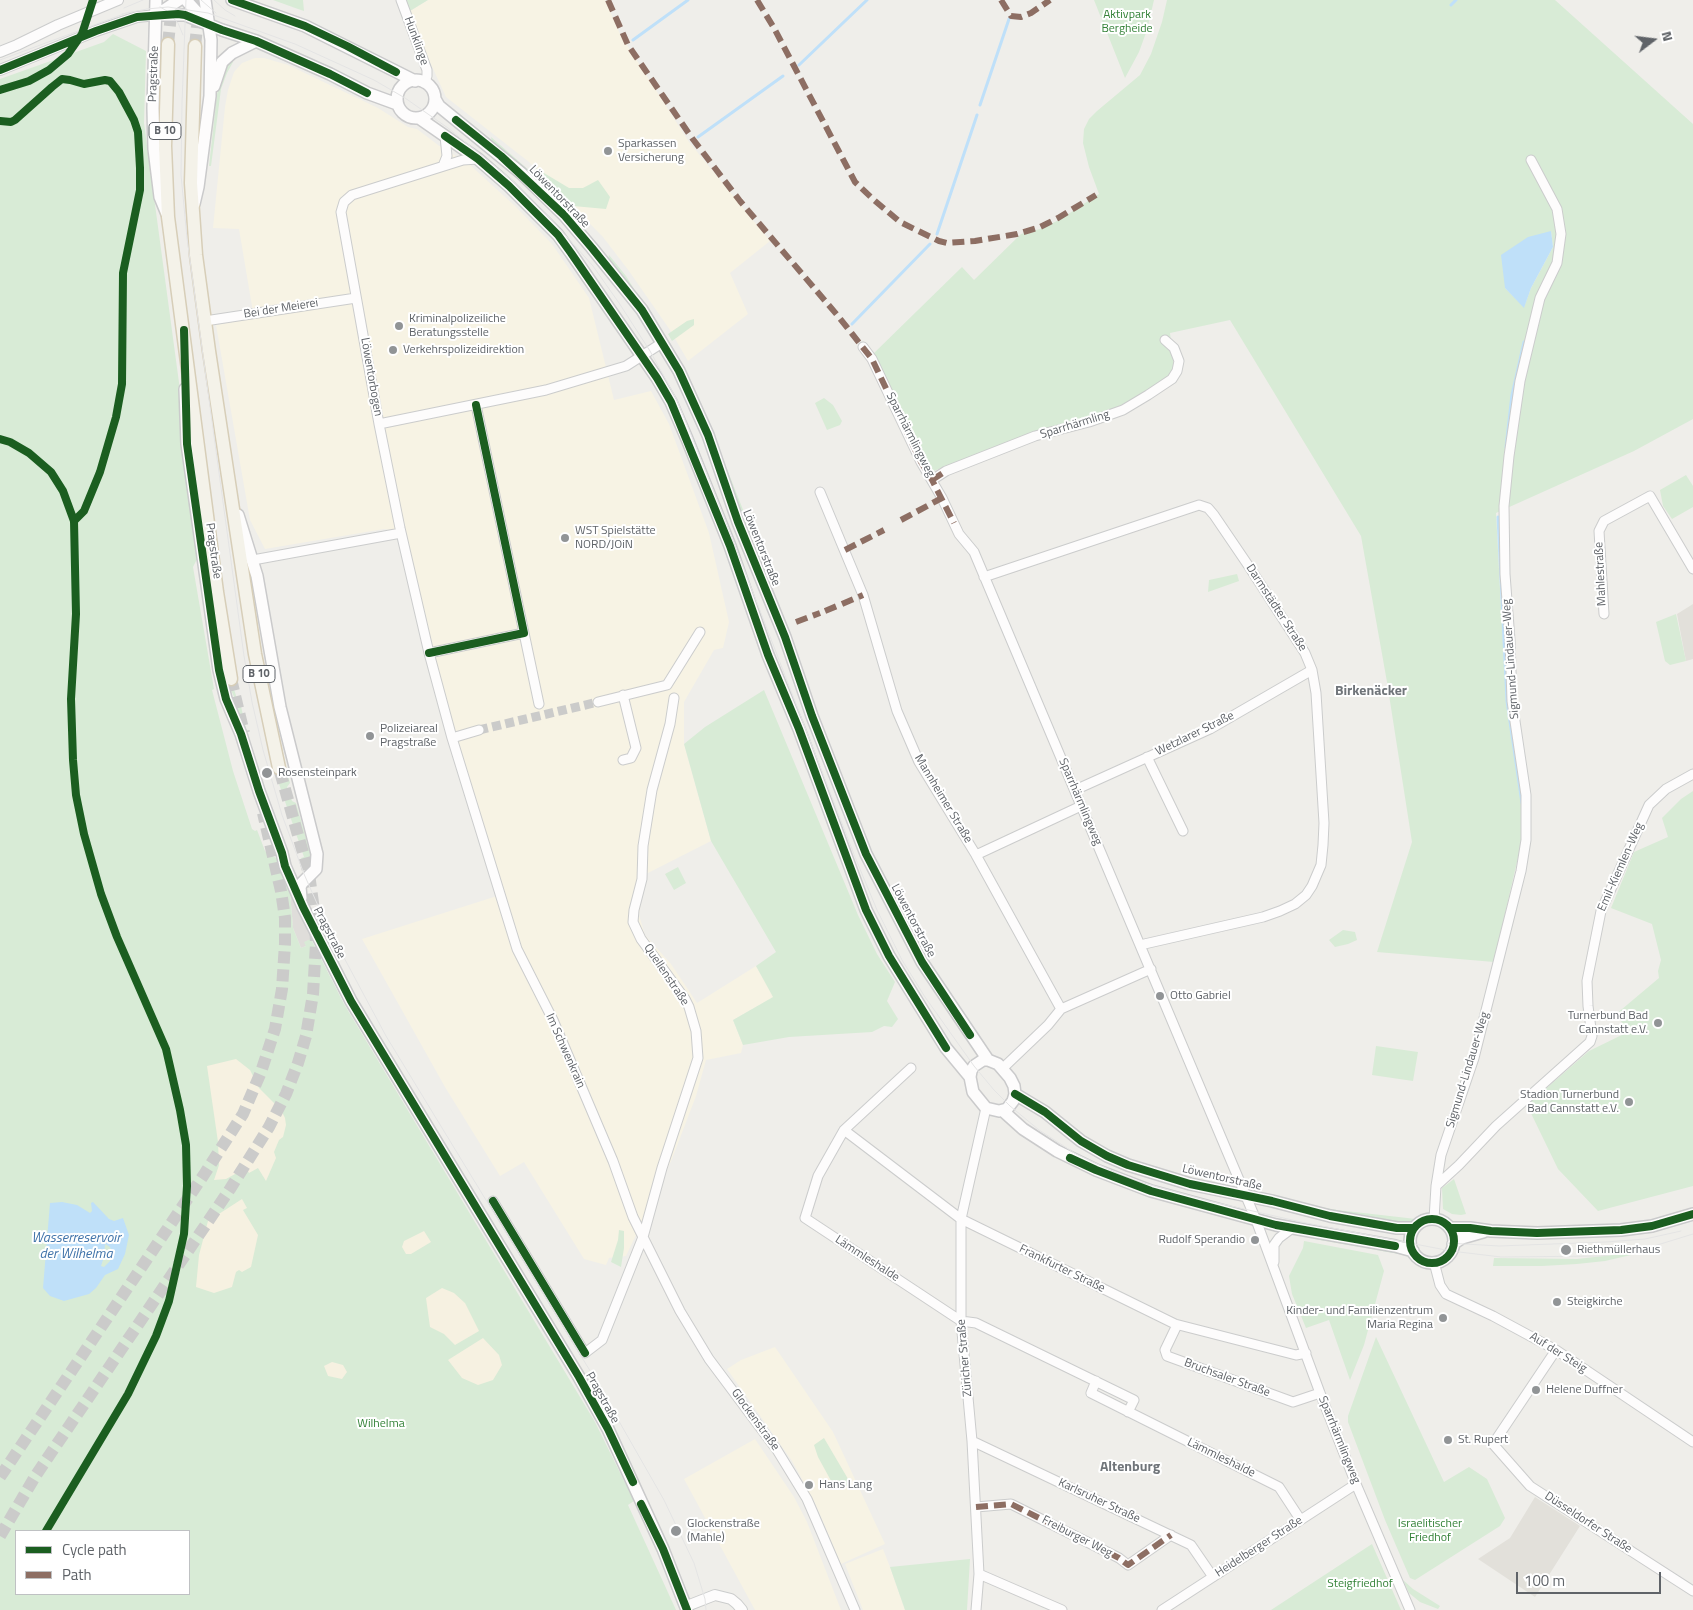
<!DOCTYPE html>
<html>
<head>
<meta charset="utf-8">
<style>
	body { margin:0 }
	#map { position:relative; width:1693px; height:1610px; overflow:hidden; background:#efeeea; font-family:"Titillium Web",sans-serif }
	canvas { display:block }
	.legend { position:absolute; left:15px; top:1530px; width:175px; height:65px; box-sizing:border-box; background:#fff; border:1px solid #bfc1c3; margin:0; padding:6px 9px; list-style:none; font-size:15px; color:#5f6368 }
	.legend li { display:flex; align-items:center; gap:10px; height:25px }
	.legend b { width:25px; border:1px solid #bfc1c3 }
	.north { position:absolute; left:1628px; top:15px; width:50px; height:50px; -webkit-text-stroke:4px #fff; paint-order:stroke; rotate:75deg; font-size:14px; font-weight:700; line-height:20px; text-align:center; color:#5f6368 }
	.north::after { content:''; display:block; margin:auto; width:18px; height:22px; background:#5f6368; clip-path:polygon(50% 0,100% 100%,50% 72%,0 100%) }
	.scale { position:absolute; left:1516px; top:1572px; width:145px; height:22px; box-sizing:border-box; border:2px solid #5f6368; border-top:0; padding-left:6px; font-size:15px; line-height:18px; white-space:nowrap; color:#5f6368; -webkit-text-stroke:4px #fff; paint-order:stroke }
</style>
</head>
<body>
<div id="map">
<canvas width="1693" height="1610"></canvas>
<ul class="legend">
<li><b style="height:6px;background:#1b5e20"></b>Cycle path</li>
<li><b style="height:6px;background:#8d6e63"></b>Path</li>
</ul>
<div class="north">N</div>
<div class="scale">100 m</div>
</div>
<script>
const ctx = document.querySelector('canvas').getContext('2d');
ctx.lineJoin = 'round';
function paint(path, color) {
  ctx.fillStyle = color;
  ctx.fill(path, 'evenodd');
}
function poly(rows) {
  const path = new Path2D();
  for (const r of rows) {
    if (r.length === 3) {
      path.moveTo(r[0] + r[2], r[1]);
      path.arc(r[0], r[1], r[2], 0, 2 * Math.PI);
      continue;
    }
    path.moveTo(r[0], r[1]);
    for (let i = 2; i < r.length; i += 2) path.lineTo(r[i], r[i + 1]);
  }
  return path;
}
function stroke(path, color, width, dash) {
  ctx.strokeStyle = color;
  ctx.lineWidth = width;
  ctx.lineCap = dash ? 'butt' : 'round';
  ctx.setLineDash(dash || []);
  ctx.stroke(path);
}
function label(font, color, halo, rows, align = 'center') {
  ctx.font = font + ' "Titillium Web",sans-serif';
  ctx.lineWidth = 4;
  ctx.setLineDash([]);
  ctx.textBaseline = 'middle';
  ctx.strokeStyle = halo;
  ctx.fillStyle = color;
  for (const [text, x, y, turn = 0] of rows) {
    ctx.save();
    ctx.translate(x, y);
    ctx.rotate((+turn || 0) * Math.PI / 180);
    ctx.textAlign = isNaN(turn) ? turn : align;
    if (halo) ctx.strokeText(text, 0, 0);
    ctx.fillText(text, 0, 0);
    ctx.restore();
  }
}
const commercial = poly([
	[428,0,605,0,620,34,689,142,770,241,730,273,748,314,688,361,670,330,629,271,603,237,529,162,446,97,424,49,410,11],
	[255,58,264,58,288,65,378,108,408,127,417,129,438,145,469,164,515,206,552,244,589,298,614,400,651,391,669,424,709,533,729,622,723,648,714,650,684,702,684,744,711,841,646,874,639,915,645,935,671,964,697,1003,756,966,774,997,733,1020,743,1045,741,1053,706,1060,696,1096,672,1159,626,1256,609,1258,606,1265,584,1259,524,1162,500,1176,445,1087,362,939,497,896,444,726,423,647,397,531,384,529,265,549,250,520,216,325,254,318,239,229,213,228,225,107,228,90,234,72,242,63],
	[775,1347,833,1432,885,1544,841,1564,815,1503,792,1461,727,1369,741,1360],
	[755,1439,794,1497,807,1522,841,1610,755,1610,684,1479],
	[883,1549,890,1567,905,1610,863,1610,845,1564]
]);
const industrial = poly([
	[290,892,312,939,305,942,306,946,301,948,293,928]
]);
const education = poly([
	[1693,604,1693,659,1686,661,1677,614],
	[1535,1497,1580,1526,1535,1597,1478,1559,1510,1538]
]);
const green = poly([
	[273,0,303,0,304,11,298,9],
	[406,0,428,0,410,11],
	[1094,0,1154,0,1147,30,1139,52,1125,78],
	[1167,0,1555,0,1693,124,1693,419,1634,451,1496,513,1506,701,1521,797,1522,840,1494,962,1377,952,1412,842,1387,682,1361,536,1230,320,1170,333,1174,366,1170,377,1120,409,1029,434,931,472,924,461,873,354,962,267,974,280,1021,234,1040,229,1059,220,1099,194,1089,167,1083,143,1084,129,1089,119,1097,111,1140,75,1151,54,1162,22],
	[1551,231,1553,247,1531,288,1524,307,1505,288],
	[113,34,146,51,144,123,180,390,180,441,197,559,193,567,214,689,212,690,233,771,252,829,255,831,257,830,265,851,276,858,290,892,293,928,301,948,306,946,304,942,311,939,344,1004,595,1422,634,1501,628,1505,676,1610,0,1610,0,79,104,42],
	[16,1531,189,1531,189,1594,16,1594],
	[232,59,233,62,227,73,221,89,211,166,209,166,217,94,225,68],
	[491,137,539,179,558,198,550,195,492,142],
	[534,167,569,188,583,188,598,180,610,197,606,209,573,206],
	[609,255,626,276,634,289,633,291,608,260],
	[694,319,694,325,672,341,668,334,687,321],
	[824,398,833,405,842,421,840,425,827,430,815,403],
	[727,469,749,525,770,583,767,582,752,548,725,472],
	[1686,475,1693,486,1693,507,1672,519,1663,506,1660,490],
	[1237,574,1239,581,1208,592,1209,580],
	[1676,614,1686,661,1670,665,1665,661,1656,622],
	[234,689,237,699,240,702,248,737,235,712,238,706,231,690],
	[764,690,858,915,877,954,895,982,887,1001,898,1019,892,1027,884,1026,872,1032,789,1037,743,1045,733,1020,773,997,756,966,776,952,711,841,684,744,705,727],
	[288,775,290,783,287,787,292,801,296,803,313,863,312,868,306,871,301,858,304,857,277,778],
	[1693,791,1693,1186,1598,1211,1558,1169,1527,1105,1589,1051,1630,1031,1615,1015,1659,978,1658,971,1661,960,1652,924,1611,908,1634,852,1668,837,1662,818,1681,799],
	[678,867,686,883,674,890,665,874],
	[1343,930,1355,932,1357,940,1348,944,1335,947,1329,940],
	[1376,1046,1418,1052,1413,1081,1372,1075],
	[1454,1179,1466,1214,1461,1215,1452,1214,1443,1209,1442,1188],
	[1321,1207,1337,1210,1416,1219,1410,1223,1400,1224,1320,1208],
	[619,1230,624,1231,624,1248,621,1267,611,1262,618,1240],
	[1313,1237,1408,1254,1410,1256,1314,1239],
	[1304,1241,1378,1255,1384,1271,1364,1345,1350,1380,1329,1320,1306,1328,1292,1294,1289,1276,1303,1248],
	[1631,1253,1631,1255,1605,1261,1577,1264,1542,1266,1493,1266,1494,1258,1577,1259],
	[1376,1337,1444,1482,1469,1467,1487,1479,1505,1518,1500,1526,1415,1580,1410,1578,1385,1520,1348,1422,1348,1416],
	[824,1438,851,1484,838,1490,835,1488,818,1457,814,1445],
	[1372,1544,1401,1610,1271,1610],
	[970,1559,967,1610,905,1610,890,1567],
	[1403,1580,1413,1589,1440,1606,1438,1609,1420,1602,1409,1593]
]);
const sand = poly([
	[236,1059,250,1070,259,1088,281,1110,285,1118,286,1125,283,1137,279,1140,274,1152,276,1158,266,1181,258,1168,249,1173,246,1168,226,1179,214,1180,219,1165,218,1142,207,1066],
	[242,1199,247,1208,243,1210,258,1235,251,1267,242,1272,239,1270,236,1272,232,1287,214,1293,196,1287,199,1255,208,1221],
	[424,1231,431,1242,411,1254,406,1254,402,1247,404,1241],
	[442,1288,454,1293,465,1303,479,1331,455,1345,444,1334,430,1327,426,1298],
	[483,1338,499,1355,502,1365,493,1380,478,1385,462,1378,448,1360],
	[332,1362,343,1365,347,1372,342,1379,328,1376,324,1366]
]);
const water = poly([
	[1551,231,1553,247,1531,288,1524,308,1505,288,1501,255,1528,237],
	[62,1202,77,1205,90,1213,92,1211,91,1203,93,1202,109,1219,114,1221,123,1218,129,1235,125,1254,118,1269,105,1275,96,1288,89,1294,64,1301,50,1296,43,1288,50,1203],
	[105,1244,110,1247,112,1252,110,1261,104,1267,101,1266,104,1257]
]);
const stream = poly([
	[1451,5,1456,0],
	[633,40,688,0],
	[799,65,867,0],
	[980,105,1009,19],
	[698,137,783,76],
	[937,234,977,115],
	[852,324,930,244],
	[1506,447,1512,395,1524,342],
	[1498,517,1507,701,1522,803]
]);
const minorTunnel = poly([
	[479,730,598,702]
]);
const primaryTunnel = poly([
	[168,44,172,5],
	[195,46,200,0],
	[231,679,244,733],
	[0,1477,205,1173,243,1114,261,1072,275,1029,282,989,285,944,285,918,281,891,263,813],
	[0,1536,36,1475,230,1189,269,1127,286,1094,298,1063,306,1036,313,994,316,944,315,917,309,874,279,768]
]);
const minor = poly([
	[401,0,427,70,427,76,424,83],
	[478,159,463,160,352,195,344,202,341,212,379,424,400,528,429,653,452,738,517,949,553,1020,613,1161,633,1217,680,1311,709,1359,777,1450,807,1499,855,1610],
	[443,166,447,156,445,136],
	[205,321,356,298],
	[863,347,872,359,921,462,942,498,959,534,974,552,1256,1220,1320,1393,1356,1484,1410,1610],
	[379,424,546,390,626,366,662,343],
	[932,480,946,471,1035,436,1089,422,1123,410,1148,395,1172,379,1177,371,1179,361,1174,348,1165,340],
	[820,492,863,595,897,711,919,762,976,855,1061,1009],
	[253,560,401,533],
	[984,577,1199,505,1208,508,1214,515,1250,568,1305,653,1312,670,1316,693,1324,823,1323,845,1321,865,1312,886,1306,895,1295,904,1280,911,1263,917,1140,945],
	[1604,614,1599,531,1604,521,1650,496,1693,569],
	[524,633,539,704],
	[429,653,524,633,476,405],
	[598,702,667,685,700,632],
	[452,738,479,730],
	[1147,757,1183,831],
	[623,760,631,758,636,748,623,695],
	[1075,790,1210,729,1312,670],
	[976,855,1081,806],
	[911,1068,844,1130,818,1176,805,1218,961,1321,976,1323,1134,1400,1128,1412],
	[1003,1068,1048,1025,1061,1009,1151,969],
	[844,1130,961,1219,1175,1324,1296,1355,1306,1353],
	[1436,1186,1459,1165,1496,1126,1590,1042,1592,1036,1588,1006,1587,981,1601,911,1649,805,1666,789,1693,774],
	[493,1201,585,1353,602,1340,643,1237,662,1168,698,1058,696,1031,689,1007,685,999,641,939,633,922,634,910,642,879,643,846,652,790,670,724,674,698],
	[1434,1219,1436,1186,1441,1155,1474,1058,1521,871,1526,840,1526,795,1512,701,1510,640,1505,574,1504,506,1509,456,1520,381,1540,298,1557,263,1561,234,1557,209,1531,160],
	[1274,1262,1274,1245,1279,1238,1291,1229],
	[1434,1262,1440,1285,1446,1294,1493,1316,1556,1350,1693,1442],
	[1177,1325,1165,1350,1167,1356,1293,1402,1320,1393],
	[1556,1350,1493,1444,1530,1486,1693,1591],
	[1096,1381,1091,1393,1279,1487,1300,1519],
	[972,1441,1191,1545,1213,1577],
	[976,1507,1011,1504,1119,1558,1128,1565,1171,1535],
	[979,1574,1062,1610],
	[976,1610,979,1574,972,1441,961,1321,961,1219,986,1108],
	[1162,1610,1356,1484]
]);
const tertiary = poly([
	[0,52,17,45,58,25,118,0],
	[0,70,96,31,137,17,157,15],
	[687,1606,715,1595,731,1599,737,1604,742,1610]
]);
const secondary = poly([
	[156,0,153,108,154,149,160,197,167,214],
	[186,0,204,20],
	[232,0,305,26,415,81],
	[158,14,179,0],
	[157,15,185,15,222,30,256,41,330,74,367,93,397,104],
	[416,99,19],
	[214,86,222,62,232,53,256,41],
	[435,99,439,106,521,173,564,215,592,248,642,310,679,371,708,435,738,522,785,637,812,716,866,854,922,962,988,1060],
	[419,118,478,159,509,186,558,235,571,253,657,378,671,402,687,439,730,546,768,655,799,729,866,910,889,956,946,1048,970,1077],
	[194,204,198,187,210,96,211,40,205,0],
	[185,389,187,444,219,670,226,699,241,734,259,791,282,853,285,866,303,907,351,1001,579,1377,608,1429,663,1549,687,1610],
	[238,515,257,576,280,707,317,854,316,869,302,883,300,887,301,898],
	[983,1060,988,1060,998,1064,1010,1078,1014,1086,1015,1094,1013,1101,1007,1109,999,1111,986,1108,973,1092,970,1077,971,1071,974,1066,983,1060],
	[1015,1094,1045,1112,1081,1141,1107,1156,1128,1165,1190,1184,1272,1201,1330,1216,1397,1228,1414,1228],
	[1003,1111,1023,1129,1057,1151,1096,1170,1151,1191,1276,1225,1395,1246,1413,1251],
	[1432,1241,22],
	[1450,1228,1470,1228,1491,1231,1537,1233,1621,1230,1652,1226,1693,1214],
	[1453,1244,1462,1238,1483,1232]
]);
const primary = poly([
	[168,44,165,146,168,217,217,592,231,679],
	[195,46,191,183,196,255,209,351,255,654,279,768]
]);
const tram = poly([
	[186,0,182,103,181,175,187,238,244,656,252,702,263,750,282,815,304,874,327,926,386,1036,592,1374,664,1500,694,1563,705,1599,706,1610],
	[201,0,216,13],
	[214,0,225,10,235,16],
	[160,7,167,11,178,23,183,35],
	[124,8,143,0],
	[122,14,147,9,168,7,208,13,295,44,374,80,405,98,448,128,512,180,540,207,593,266,619,303,650,351,677,400,722,512,855,857,877,910,902,960,925,997,974,1066,994,1090,1010,1106,1039,1130,1076,1154,1121,1175,1140,1182,1209,1201,1301,1222,1451,1251,1501,1257,1601,1256,1641,1250,1693,1234],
	[0,60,129,12],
	[1447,1243,1499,1246,1606,1242,1645,1239,1681,1231]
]);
const quiet = poly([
	[608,0,628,45,692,138,740,201,838,316,872,359,921,462,932,480,954,523],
	[757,0,774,28,855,182,874,200,900,222,939,241,947,243,975,241,1017,234,1040,227,1058,218,1096,195],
	[1001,0,1011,16,1021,17,1031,13,1050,0],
	[932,480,946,471],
	[901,520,942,498],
	[845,550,884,530],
	[842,604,863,595],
	[825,611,837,606],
	[796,622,820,613],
	[976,1507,1011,1504,1119,1558,1128,1565,1171,1535]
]);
const cycleway = poly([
	[232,0,305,26,347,46,396,72],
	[0,70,96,31,137,17,178,14,185,15,222,30,256,41,330,74,367,93],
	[0,90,29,81,49,70,68,54,82,34,93,0],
	[456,120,501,156,564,215,592,248,642,310,679,371,708,435,738,522,785,637,812,716,866,854,922,962,970,1035],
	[0,121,11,122,15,120,52,87,62,79,70,80,84,84,105,80,110,81,119,92,134,120,138,132,140,168,140,190,123,273,122,384,116,417,100,472,84,511,74,521],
	[445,136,478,159,509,186,558,235,571,253,657,378,671,402,730,546,768,655,799,729,866,910,889,956,946,1048],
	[184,330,187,444,219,670,226,699,241,734,259,791,282,853,285,866,303,907,351,1001,579,1377,608,1429,633,1482],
	[0,439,10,442,29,453,51,472,63,491,74,521,76,614,71,699,73,760,76,795,84,834,101,894,117,937,166,1049,180,1110,186,1145,187,1186,184,1234,169,1301,156,1336,128,1394,46,1531],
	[429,653,524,633,476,405],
	[1015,1094,1045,1112,1081,1141,1107,1156,1128,1165,1190,1184,1272,1201,1330,1216,1397,1228,1414,1228],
	[1070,1158,1096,1170,1151,1191,1276,1225,1395,1246],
	[493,1201,585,1353],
	[1432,1241,22],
	[1450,1228,1470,1228,1491,1231,1537,1233,1621,1230,1652,1226,1693,1214],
	[641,1504,663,1549,687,1610]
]);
const markers = [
	[608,151,5,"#919496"],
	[399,326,5,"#919496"],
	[393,350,5,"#919496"],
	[565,538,5,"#919496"],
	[370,736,5,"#919496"],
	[267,773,6,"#919496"],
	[1160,996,5,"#919496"],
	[1658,1023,5,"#919496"],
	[1629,1102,5,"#919496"],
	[1255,1240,5,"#919496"],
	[1566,1250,6,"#919496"],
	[1557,1302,5,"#919496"],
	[1443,1318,5,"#919496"],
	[1536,1390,5,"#919496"],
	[1448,1440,5,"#919496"],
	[809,1485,5,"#919496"],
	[676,1531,6,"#919496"]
];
const shields = [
	[165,131,32],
	[259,674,32]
];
const shieldNames = [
	["B 10",165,131],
	["B 10",259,674]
];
const parkNames = [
	["Aktivpark",1127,15],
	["Bergheide",1127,29],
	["Wilhelma",381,1424],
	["Israelitischer",1430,1524],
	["Friedhof",1430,1538],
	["Steigfriedhof",1360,1584]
];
const streetNames = [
	["Hunklinge",416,41,70],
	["Pragstraße",154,74,-88],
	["Löwentorstraße",559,197,46],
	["Bei der Meierei",281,309,-9],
	["Löwentorbogen",371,377,80],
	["Sparrhärmling",1075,425,-17],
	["Sparrhärmlingweg",910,435,63],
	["Löwentorstraße",761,548,68],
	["Pragstraße",213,551,82],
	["Mahlestraße",1601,574,-93],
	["Darmstädter Straße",1276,608,57],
	["Sigmund-Lindauer-Weg",1511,659,-94],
	["Wetzlarer Straße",1195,734,-26],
	["Mannheimer Straße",943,799,59],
	["Sparrhärmlingweg",1080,802,67],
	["Emil-Kiemlen-Weg",1621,867,-66],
	["Löwentorstraße",913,921,62],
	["Pragstraße",329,933,63],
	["Quellenstraße",666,975,56],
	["Im Schwenkrain",565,1051,66],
	["Sigmund-Lindauer-Weg",1468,1070,-73],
	["Löwentorstraße",1222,1178,13],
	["Lämmleshalde",867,1259,33],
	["Frankfurter Straße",1062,1269,26],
	["Auf der Steig",1558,1353,32],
	["Züricher Straße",965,1358,-95],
	["Bruchsaler Straße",1227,1378,20],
	["Pragstraße",602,1398,61],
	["Glockenstraße",755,1420,54],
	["Sparrhärmlingweg",1339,1440,68],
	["Lämmleshalde",1221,1458,26],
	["Karlsruher Straße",1099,1501,25],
	["Düsseldorfer Straße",1588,1523,33],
	["Freiburger Weg",1077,1537,27],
	["Heidelberger Straße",1259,1547,-33]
];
const poiNames = [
	["Sparkassen",618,144],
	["Versicherung",618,158],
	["Kriminalpolizeiliche",409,319],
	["Beratungsstelle",409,333],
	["Verkehrspolizeidirektion",403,350],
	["WST Spielstätte",575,531],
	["NORD/JOiN",575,545],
	["Polizeiareal",380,729],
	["Pragstraße",380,743],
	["Rosensteinpark",278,773],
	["Otto Gabriel",1170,996],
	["Turnerbund Bad",1648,1016,"right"],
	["Cannstatt e.V.",1648,1030,"right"],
	["Stadion Turnerbund",1619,1095,"right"],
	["Bad Cannstatt e.V.",1619,1109,"right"],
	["Rudolf Sperandio",1245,1240,"right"],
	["Riethmüllerhaus",1577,1250],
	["Steigkirche",1567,1302],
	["Kinder- und Familienzentrum",1433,1311,"right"],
	["Maria Regina",1433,1325,"right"],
	["Helene Duffner",1546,1390],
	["St. Rupert",1458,1440],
	["Hans Lang",819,1485],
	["Glockenstraße",687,1524],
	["(Mahle)",687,1538]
];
const neighbourhoodNames = [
	["Birkenäcker",1371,692],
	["Altenburg",1130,1468]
];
const waterNames = [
	["Wasserreservoir",76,1239],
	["der Wilhelma",76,1255]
];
paint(commercial, '#f7f3e4');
paint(industrial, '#dfddda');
paint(education, '#e2e0da');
paint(green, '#d8ebd6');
paint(sand, '#f6f1e1');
paint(water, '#bfe0f9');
stroke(stream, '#bfe0f9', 3);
stroke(minorTunnel, '#cbcbca', 9, [9, 4.5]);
stroke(primaryTunnel, '#cbcbca', 12, [12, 6]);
stroke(minor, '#cbcccc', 11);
stroke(tertiary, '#cbcccc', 12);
stroke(secondary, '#cacacb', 14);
stroke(primary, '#d7ceb8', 15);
stroke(minor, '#fdfcfc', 9);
stroke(tertiary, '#fdfcfc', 10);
stroke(secondary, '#fdfcfc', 11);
stroke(primary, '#f4f2e9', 12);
stroke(tram, '#e4e4e4', 1);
stroke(quiet, '#8d6e63', 6, [12, 6]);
stroke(cycleway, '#1b5e20', 8);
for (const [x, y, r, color] of markers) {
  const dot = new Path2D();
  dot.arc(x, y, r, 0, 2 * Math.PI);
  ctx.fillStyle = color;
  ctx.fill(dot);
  stroke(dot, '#fff', 2);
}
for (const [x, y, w] of shields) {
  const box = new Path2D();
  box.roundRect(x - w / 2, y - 8.5, w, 17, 4);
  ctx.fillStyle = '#fff';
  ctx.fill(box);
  stroke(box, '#5f6368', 1);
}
label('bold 11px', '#5f6368', null, shieldNames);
label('12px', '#348238', '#fff', parkNames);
label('12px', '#5f6368', '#fff', streetNames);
label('12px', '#5f6368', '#fff', poiNames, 'left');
label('bold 14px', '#70757a', '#fff', neighbourhoodNames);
label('italic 14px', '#4174aa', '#fff', waterNames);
</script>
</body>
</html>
